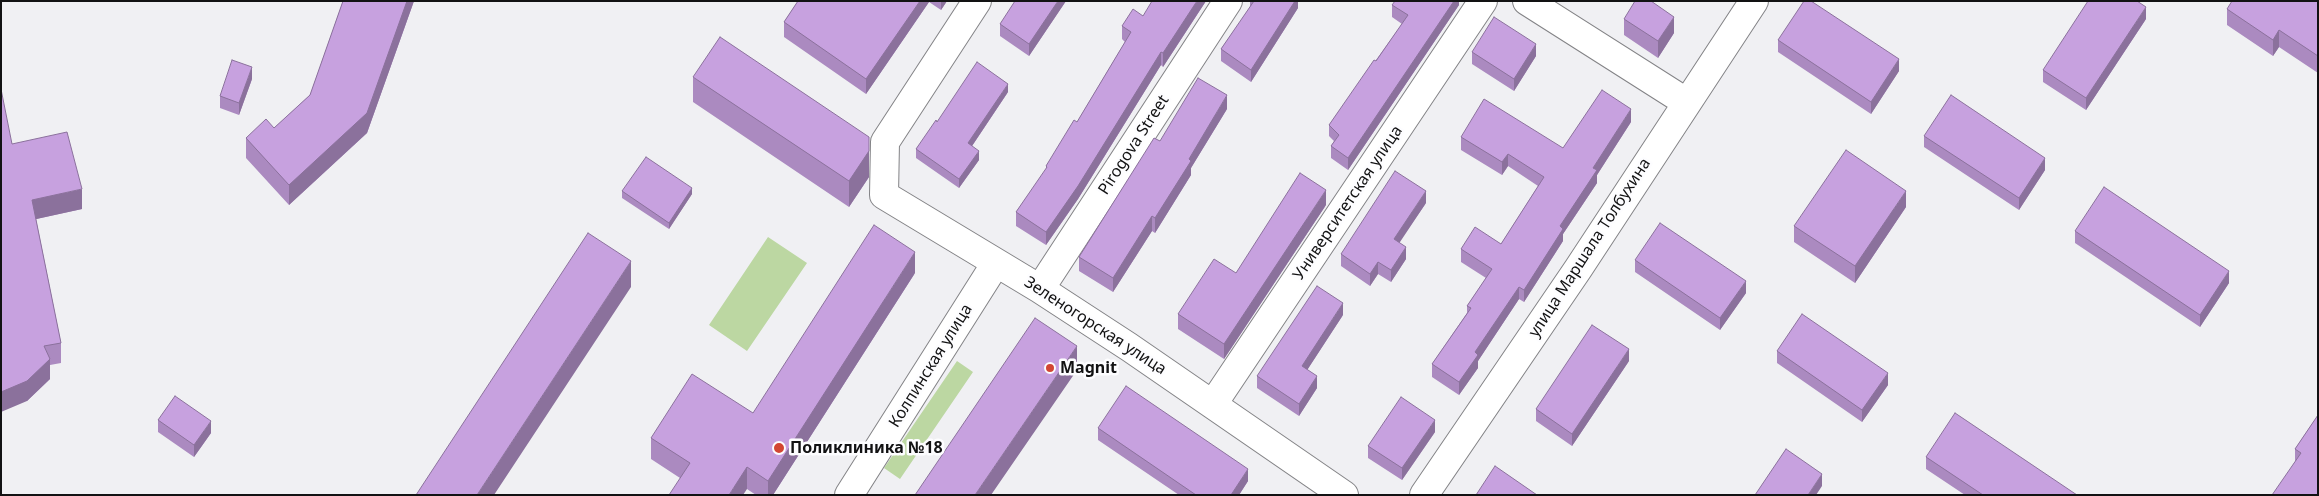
<!DOCTYPE html>
<html>
<head>
<meta charset="utf-8">
<style>
	body { margin:0 }
	#map { position:relative; width:2319px; height:496px; overflow:hidden; background:#f0f0f3; font-family:"Noto Sans",sans-serif }
	canvas { display:block }
	.frame { position:absolute; inset:0; border:2px solid #121213; pointer-events:none }
</style>
</head>
<body>
<div id="map">
<canvas width="2319" height="496"></canvas>
<div class="frame"></div>
</div>
<script>
const ctx = document.querySelector('canvas').getContext('2d');
ctx.lineJoin = 'round';
function paint(path, color) {
  ctx.fillStyle = color;
  ctx.fill(path, 'evenodd');
}
function poly(rows) {
  const path = new Path2D();
  for (const r of rows) {
    path.moveTo(r[0], r[1]);
    for (let i = 2; i < r.length; i += 2) path.lineTo(r[i], r[i + 1]);
  }
  return path;
}
function stroke(path, color, width, dash) {
  ctx.strokeStyle = color;
  ctx.lineWidth = width;
  ctx.lineCap = dash ? 'butt' : 'round';
  ctx.setLineDash(dash || []);
  ctx.stroke(path);
}
function label(font, color, halo, rows, align = 'center') {
  ctx.font = font + ' "Noto Sans",sans-serif';
  ctx.lineWidth = 5;
  ctx.setLineDash([]);
  ctx.textBaseline = 'middle';
  ctx.strokeStyle = halo;
  ctx.fillStyle = color;
  for (const [text, x, y, turn = 0] of rows) {
    ctx.save();
    ctx.translate(x, y);
    ctx.rotate((+turn || 0) * Math.PI / 180);
    ctx.textAlign = isNaN(turn) ? turn : align;
    if (halo) ctx.strokeText(text, 0, 0);
    ctx.fillText(text, 0, 0);
    ctx.restore();
  }
}
const green = poly([
	[768,237,807,263,747,351,709,325],
	[957,361,973,372,900,479,884,468]
]);
const minor = poly([
	[977,1,885,142,884,195,1040,289,1129,347,1344,495],
	[1527,1,1686,102],
	[1040,289,1228,1],
	[1213,404,1483,1],
	[849,495,996,263],
	[1424,495,1578,269,1754,1]
]);
const wall = poly([
	[343,1,414,1,367,133,289,205,246,158,246,138,274,128,310,95],
	[798,1,947,1,941,10,929,2,866,94,784,37,784,22],
	[1066,1,1029,56,1000,36,1000,24],
	[1206,1,1163,67,1161,65,1078,199,1046,245,1016,226,1016,212,1046,170,1046,166,1077,122,1125,42,1122,39,1122,26,1143,16],
	[1250,1,1298,1,1298,8,1251,82,1221,61,1221,49,1250,8],
	[1459,1,1459,5,1348,170,1331,158,1331,146,1334,141,1329,136,1329,125,1402,24,1392,17,1392,5],
	[2318,1,2318,73,2279,47,2273,56,2227,25,2227,9],
	[1624,19,1674,33,1658,58,1624,35],
	[2146,19,2086,110,2043,82,2043,70],
	[1778,40,1899,71,1871,114,1778,52],
	[1472,52,1536,56,1514,91,1472,64],
	[693,77,869,177,849,207,693,102],
	[252,79,239,115,220,108,220,96],
	[1008,92,972,146,979,160,959,188,916,158,916,149,937,122],
	[1227,109,1191,168,1191,175,1155,233,1152,231,1113,292,1079,271,1079,257,1160,141],
	[1631,122,1597,175,1597,183,1563,234,1563,241,1524,302,1519,299,1478,361,1478,368,1459,395,1432,377,1432,364,1467,313,1467,306,1486,278,1461,262,1461,249,1501,244,1538,186,1508,166,1502,175,1461,150,1461,137,1563,148],
	[1924,136,2045,170,2019,210,1924,147],
	[12,144,82,209,36,219,61,343,61,363,50,365,50,379,27,401],
	[622,191,692,194,669,229,622,198],
	[1426,203,1399,242,1406,259,1391,282,1378,274,1370,286,1341,266,1341,254],
	[1326,205,1224,359,1178,329,1178,314,1236,273],
	[1906,207,1855,283,1794,242,1794,226],
	[2075,231,2229,283,2200,327,2075,243],
	[1635,260,1746,293,1720,330,1635,272],
	[915,273,773,495,756,495,747,489,680,478,651,459,651,438,753,413],
	[1343,315,1307,370,1317,388,1299,416,1257,388,1257,376],
	[1777,351,1888,385,1862,422,1777,363],
	[1629,361,1572,446,1536,421,1536,409],
	[2318,415,2318,495,2295,461,2295,449],
	[158,420,211,433,194,457,158,432],
	[1098,428,1248,481,1239,495,1179,495,1098,440],
	[1435,432,1402,480,1368,458,1368,446],
	[1926,457,2077,495,1965,495,1926,469]
]);
const shadedWall = poly([
	[407,1,414,1,367,133,289,205,289,185],
	[920,1,929,1,929,2,866,94,866,79],
	[941,1,947,1,941,10],
	[1058,1,1066,1,1029,56,1029,44],
	[1197,1,1206,1,1163,67,1163,53],
	[1295,1,1298,1,1298,8,1251,82,1251,70],
	[1454,1,1459,1,1459,5,1348,170,1348,158],
	[2146,7,2146,19,2086,110,2086,98],
	[1674,17,1674,33,1658,58,1658,41],
	[2279,30,2279,47,2273,56,2273,40],
	[1536,44,1536,56,1514,91,1514,79],
	[1161,52,1161,65,1078,199,1046,245,1046,232],
	[1899,59,1899,71,1871,114,1871,102],
	[252,67,252,79,239,115,239,103],
	[1008,84,1008,92,968,152,968,143],
	[1227,95,1227,109,1191,168,1191,175,1155,233,1155,218,1189,159],
	[1631,109,1631,122,1597,175,1597,183,1563,234,1563,241,1524,302,1524,290,1593,168],
	[869,137,869,177,849,207,849,181],
	[979,151,979,160,959,188,959,179],
	[1508,154,1508,166,1502,175,1502,162],
	[2045,158,2045,170,2019,210,2019,198],
	[692,188,692,194,669,229,669,223],
	[82,189,82,209,32,220,32,200],
	[1326,190,1326,205,1224,359,1224,344],
	[1426,191,1426,203,1394,251,1394,239],
	[1906,191,1906,207,1855,283,1855,266],
	[1152,216,1152,231,1113,292,1113,278],
	[1406,247,1406,259,1391,282,1391,270],
	[915,252,915,273,773,495,768,495,768,481],
	[631,261,631,287,494,495,477,495],
	[1378,262,1378,274,1370,286,1370,274],
	[2229,271,2229,283,2200,327,2200,315],
	[1746,281,1746,293,1720,330,1720,318],
	[1519,287,1519,299,1478,361,1478,368,1459,395,1459,382,1475,352],
	[1343,303,1343,315,1302,378,1302,366],
	[1077,346,1077,370,991,495,975,495],
	[1629,349,1629,361,1572,446,1572,434],
	[50,359,50,379,27,401,1,412,1,392],
	[1888,373,1888,385,1862,422,1862,410],
	[1317,376,1317,388,1299,416,1299,404],
	[1435,420,1435,432,1402,480,1402,468],
	[211,421,211,433,194,457,194,445],
	[747,467,747,489,743,495,729,495],
	[1248,469,1248,481,1239,495,1231,495],
	[1822,474,1822,486,1816,495,1808,495]
]);
const building = poly([
	[343,1,407,1,367,113,289,185,246,138,266,119,274,128,310,95,343,1],
	[798,1,920,1,866,79,784,22,798,1],
	[1015,1,1058,1,1029,44,1000,24,1015,1],
	[1152,1,1197,1,1163,53,1161,52,1078,186,1046,232,1016,212,1047,167,1046,166,1074,120,1077,122,1131,32,1122,26,1133,9,1143,16,1152,1],
	[1254,1,1295,1,1251,70,1221,49,1254,1],
	[1395,1,1454,1,1348,158,1331,146,1339,135,1329,125,1374,60,1376,61,1408,15,1392,5,1395,1],
	[1635,1,1651,1,1674,17,1658,41,1624,19,1635,1],
	[1804,1,1811,1,1899,59,1871,102,1778,40,1804,1],
	[2088,1,2137,1,2146,7,2086,98,2043,70,2088,1],
	[2232,1,2318,1,2318,56,2279,30,2273,40,2227,9,2232,1],
	[1494,17,1536,44,1514,79,1472,52,1494,17],
	[720,37,869,137,869,151,849,181,693,77,720,37],
	[232,60,252,67,239,103,220,96,232,60],
	[977,62,1008,84,968,143,979,151,959,179,916,149,936,120,937,122,977,62],
	[1198,78,1227,95,1189,159,1191,161,1155,218,1152,216,1113,278,1079,257,1154,138,1160,141,1198,78],
	[1,89,12,144,67,132,82,189,32,200,61,343,44,346,50,359,27,381,1,392,1,89],
	[1602,90,1631,109,1593,168,1597,170,1560,226,1563,229,1524,290,1519,287,1475,352,1478,355,1459,382,1432,364,1471,308,1467,306,1492,269,1461,249,1475,227,1501,244,1544,177,1508,154,1502,162,1461,137,1484,99,1563,148,1602,90],
	[1951,95,2045,158,2019,198,1924,136,1951,95],
	[1846,150,1906,191,1855,266,1794,226,1846,150],
	[646,157,692,188,669,223,622,191,646,157],
	[1395,171,1426,191,1394,239,1406,247,1391,270,1378,262,1370,274,1341,254,1395,171],
	[1300,173,1326,190,1224,344,1178,314,1214,259,1236,273,1300,173],
	[2104,187,2229,271,2200,315,2075,231,2104,187],
	[1660,223,1746,281,1720,318,1635,260,1660,223],
	[874,225,915,252,768,481,747,467,729,495,669,495,690,463,651,438,692,374,753,413,874,225],
	[588,233,631,261,477,495,416,495,588,233],
	[1317,286,1343,303,1302,366,1317,376,1299,404,1257,376,1317,286],
	[1802,314,1888,373,1862,410,1777,351,1802,314],
	[1035,318,1077,346,975,495,915,495,1035,318],
	[1592,325,1629,349,1572,434,1536,409,1592,325],
	[1126,386,1248,469,1231,495,1196,495,1098,428,1126,386],
	[175,396,211,421,194,445,158,420,175,396],
	[1401,397,1435,420,1402,468,1368,446,1401,397],
	[1955,413,2077,495,1983,495,1926,457,1955,413],
	[2318,415,2318,495,2272,495,2301,453,2295,449,2318,415],
	[1786,449,1822,474,1808,495,1755,495,1786,449],
	[1495,466,1537,495,1476,495,1495,466]
]);
const markers = [
	[1050,368,5,"#d24633"],
	[779,448,6,"#d24633"]
];
const streetNames = [
	["Pirogova Street",1134,145,-57],
	["Университетская улица",1348,203,-56],
	["улица Маршала Толбухина",1590,248,-57],
	["Зеленогорская улица",1095,326,33],
	["Колпинская улица",931,366,-58]
];
const poiNames = [
	["Magnit",1060,368],
	["Поликлиника №18",790,448]
];
paint(green, '#bcd7a2');
stroke(minor, '#838386', 30);
stroke(minor, '#fff', 28);
paint(wall, '#ab8ac0');
paint(shadedWall, '#8b719c');
paint(building, '#c7a1df');
stroke(building, '#8b719c', 1);
for (const [x, y, r, color] of markers) {
  const dot = new Path2D();
  dot.arc(x, y, r, 0, 2 * Math.PI);
  ctx.fillStyle = color;
  ctx.fill(dot);
  stroke(dot, '#fdfdff', 2);
}
label('16px', '#121213', '#fdfdff', streetNames);
label('bold 16px', '#121213', '#fdfdff', poiNames, 'left');
</script>
</body>
</html>
